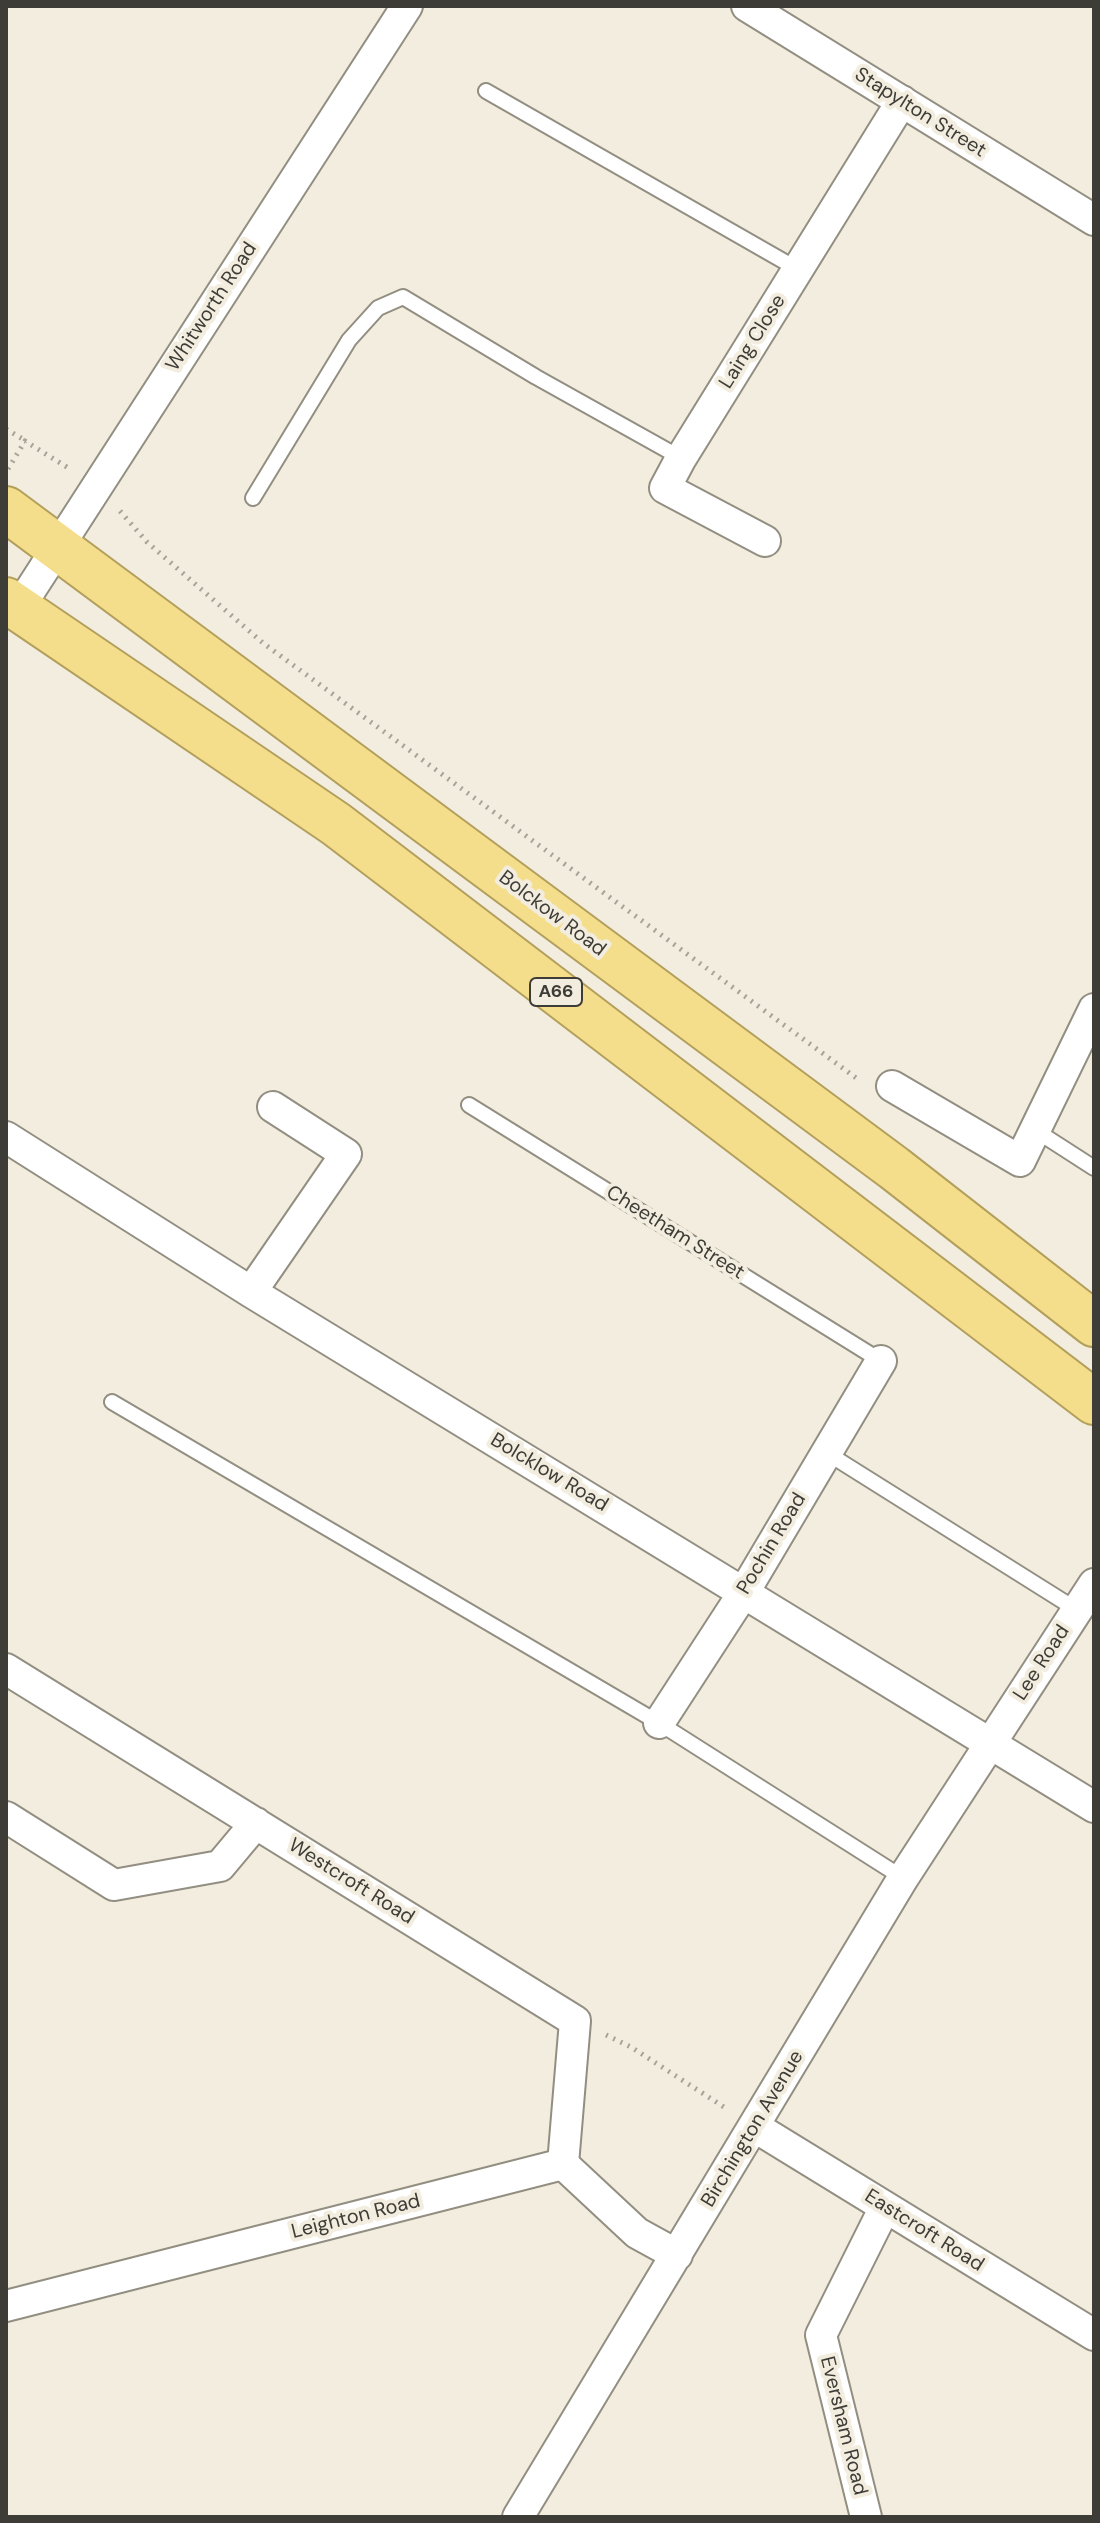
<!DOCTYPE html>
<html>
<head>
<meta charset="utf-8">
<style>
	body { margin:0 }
	#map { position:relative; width:1100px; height:2523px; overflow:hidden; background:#f2edde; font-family:"DM Sans",sans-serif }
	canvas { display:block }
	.frame { position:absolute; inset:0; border:8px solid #3e3c37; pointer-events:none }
</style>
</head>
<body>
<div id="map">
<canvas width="1100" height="2523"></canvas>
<div class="frame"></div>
</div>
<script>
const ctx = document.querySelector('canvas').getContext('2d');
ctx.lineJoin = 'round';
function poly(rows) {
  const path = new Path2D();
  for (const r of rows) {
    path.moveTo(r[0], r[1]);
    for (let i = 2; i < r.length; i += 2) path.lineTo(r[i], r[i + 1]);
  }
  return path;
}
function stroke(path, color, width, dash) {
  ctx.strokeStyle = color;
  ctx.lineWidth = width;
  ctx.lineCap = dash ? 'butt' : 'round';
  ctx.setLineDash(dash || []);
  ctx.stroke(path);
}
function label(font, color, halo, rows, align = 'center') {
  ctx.font = font + ' "DM Sans",sans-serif';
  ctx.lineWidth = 8;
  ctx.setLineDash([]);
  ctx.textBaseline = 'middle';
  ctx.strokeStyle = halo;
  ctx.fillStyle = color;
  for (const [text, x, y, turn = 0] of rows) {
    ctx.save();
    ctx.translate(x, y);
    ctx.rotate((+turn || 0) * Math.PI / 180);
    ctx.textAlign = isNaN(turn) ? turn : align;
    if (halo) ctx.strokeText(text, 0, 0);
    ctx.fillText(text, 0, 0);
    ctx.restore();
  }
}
const path = poly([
	[6,429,26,441],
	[8,469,25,441,70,469],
	[120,511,147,542,263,643,859,1080],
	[606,2035,631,2047,727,2109]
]);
const service = poly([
	[486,91,799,270],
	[253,498,349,340,378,308,403,297,536,377,681,458],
	[469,1105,881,1361],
	[1035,1130,1094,1168],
	[112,1402,659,1723,903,1878],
	[827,1453,1077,1610]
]);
const minor = poly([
	[747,6,1094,220],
	[765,541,665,488,681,458,902,101],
	[18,609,407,6],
	[892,1086,1020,1161,1094,1009],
	[6,1137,251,1292,1094,1807],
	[251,1292,346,1154,273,1107],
	[6,1669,575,2021,563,2164],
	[659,1723,744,1592,881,1361],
	[6,1817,114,1885,220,1866,256,1823],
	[755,2127,1094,2335],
	[6,2306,563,2164,637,2233,677,2255],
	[518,2517,903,1878,1094,1584],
	[866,2517,821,2335,885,2207]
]);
const trunk = poly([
	[6,509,894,1168,1094,1324],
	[6,600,336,824,1094,1402]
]);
const shields = [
	[556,992,52]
];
const shieldNames = [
	["A66",556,992]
];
const streetNames = [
	["Stapylton Street",920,113,32],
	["Whitworth Road",212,307,-57],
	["Laing Close",753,342,-58],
	["Bolckow Road",552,914,37],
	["Cheetham Street",675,1233,32],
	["Bolcklow Road",549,1473,31],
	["Pochin Road",772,1544,-59],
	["Lee Road",1042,1663,-57],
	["Westcroft Road",351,1882,32],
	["Birchington Avenue",753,2129,-59],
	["Leighton Road",356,2217,-14],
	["Eastcroft Road",924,2231,32],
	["Eversham Road",843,2426,76]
];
stroke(service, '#928e81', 18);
stroke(minor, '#928e81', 34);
stroke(trunk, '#b39f5c', 48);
stroke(path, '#a6a398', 5, [2, 6]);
stroke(service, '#fff', 14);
stroke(minor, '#fff', 30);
stroke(trunk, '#f4de8c', 44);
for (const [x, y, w] of shields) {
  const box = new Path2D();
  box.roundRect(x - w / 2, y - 14, w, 28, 6);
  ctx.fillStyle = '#f2edde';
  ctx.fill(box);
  stroke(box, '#3e3c37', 2);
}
label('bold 18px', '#3e3c37', null, shieldNames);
label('20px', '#3e3c37', '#f2edde', streetNames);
</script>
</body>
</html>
